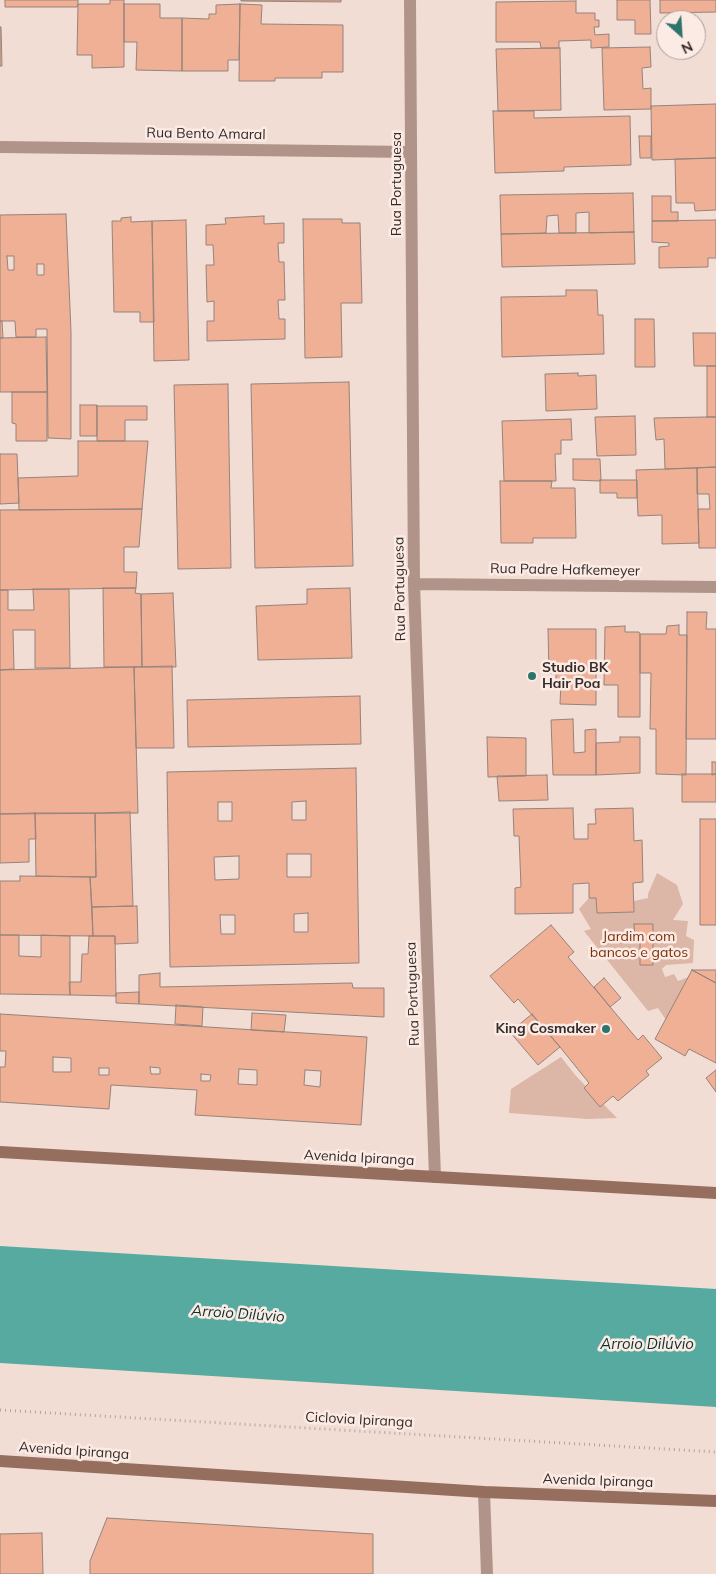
<!DOCTYPE html>
<html>
<head>
<meta charset="utf-8">
<style>
	body { margin:0 }
	#map { position:relative; width:716px; height:1574px; overflow:hidden; background:#f2ddd5; font-family:Mulish,sans-serif }
	canvas { display:block }
	.north { position:absolute; left:656px; top:10px; width:50px; height:50px; box-sizing:border-box; background:#fcebe5; border:1px solid #ac9e99; border-radius:50%; rotate:154deg; font-size:14px; font-weight:700; line-height:20px; text-align:center; color:#332b28 }
	.north::after { content:''; display:block; margin:auto; width:18px; height:22px; background:#2d746c; clip-path:polygon(50% 0,100% 100%,50% 72%,0 100%) }
</style>
</head>
<body>
<div id="map">
<canvas width="716" height="1574"></canvas>
<div class="north">N</div>
</div>
<script>
const ctx = document.querySelector('canvas').getContext('2d');
ctx.lineJoin = 'round';
function paint(path, color) {
  ctx.fillStyle = color;
  ctx.fill(path, 'evenodd');
}
function poly(rows) {
  const path = new Path2D();
  for (const r of rows) {
    path.moveTo(r[0], r[1]);
    for (let i = 2; i < r.length; i += 2) path.lineTo(r[i], r[i + 1]);
  }
  return path;
}
function stroke(path, color, width, dash) {
  ctx.strokeStyle = color;
  ctx.lineWidth = width;
  ctx.lineCap = dash ? 'butt' : 'round';
  ctx.setLineDash(dash || []);
  ctx.stroke(path);
}
function label(font, color, halo, rows, align = 'center') {
  ctx.font = font + ' Mulish,sans-serif';
  ctx.lineWidth = 5;
  ctx.setLineDash([]);
  ctx.textBaseline = 'middle';
  ctx.strokeStyle = halo;
  ctx.fillStyle = color;
  for (const [text, x, y, turn = 0] of rows) {
    ctx.save();
    ctx.translate(x, y);
    ctx.rotate((+turn || 0) * Math.PI / 180);
    ctx.textAlign = isNaN(turn) ? turn : align;
    if (halo) ctx.strokeText(text, 0, 0);
    ctx.fillText(text, 0, 0);
    ctx.restore();
  }
}
const green = poly([
	[657,873,677,885,683,904,673,920,688,921,686,936,694,940,693,963,666,965,662,969,665,977,674,974,678,981,689,977,666,1020,658,1008,648,1011,584,931,591,929,579,909,589,898,596,898,597,913,634,912,634,901,648,898,648,894],
	[561,1057,576,1076,617,1118,588,1119,509,1113,511,1089]
]);
const water = poly([
	[0,1246,716,1289,716,1407,0,1363]
]);
const building = poly([
	[5,0,78,0,78,4,77,7,5,7,5,0],
	[110,0,124,0,124,67,92,68,92,55,77,55,78,4,110,4,110,0],
	[241,0,341,0,341,2,241,1,241,0],
	[617,0,650,0,651,34,635,34,635,20,617,20,617,0],
	[660,0,716,0,716,12,660,13,660,0],
	[576,1,576,13,595,13,595,20,599,20,599,27,594,27,595,35,609,34,609,47,591,48,591,40,559,41,559,48,541,48,540,42,496,42,496,2,576,1],
	[124,4,160,4,160,18,182,18,182,71,136,70,137,42,124,42,124,4],
	[240,4,239,60,228,60,228,71,182,71,182,18,209,19,209,14,216,14,216,5,240,4],
	[240,4,262,5,261,24,343,25,343,72,322,72,322,78,275,78,275,81,239,81,240,4],
	[0,27,1,27,2,66,0,66,0,27],
	[650,47,651,67,642,68,643,89,651,88,651,109,604,110,602,48,650,47],
	[560,48,561,110,498,111,496,49,560,48],
	[716,104,716,158,652,160,651,106,716,104],
	[493,111,534,111,534,118,630,116,631,165,564,167,564,171,495,173,493,111],
	[639,136,651,136,651,158,640,158,639,136],
	[716,158,716,210,695,211,694,203,676,203,675,159,716,158],
	[633,193,634,232,589,233,589,212,576,213,576,233,559,233,558,215,547,216,546,233,501,234,500,195,633,193],
	[652,196,671,196,671,212,678,212,678,221,652,221,652,196],
	[66,214,71,332,71,439,48,438,47,329,36,329,36,337,16,337,15,321,0,321,0,215,66,214],
	[7,256,14,256,14,270,8,270,7,256],
	[37,264,44,264,44,275,37,275,37,264],
	[264,216,264,224,284,223,284,243,278,243,279,262,284,262,285,300,278,300,279,319,285,319,285,339,207,341,207,321,214,321,214,301,207,302,206,265,214,265,213,245,206,245,206,225,226,224,225,218,264,216],
	[131,217,131,222,152,221,154,322,140,322,140,312,114,312,112,221,121,221,121,218,131,217],
	[303,219,342,219,342,223,360,223,362,303,341,303,342,357,305,358,303,219],
	[186,220,189,360,154,361,152,221,186,220],
	[716,220,716,258,708,258,708,267,659,268,659,247,669,246,669,243,652,242,652,221,716,220],
	[634,232,635,264,502,267,501,234,634,232],
	[566,290,597,290,598,315,603,315,604,354,502,357,501,297,566,296,566,290],
	[635,319,654,319,655,367,635,367,635,319],
	[0,321,2,321,3,338,0,338,0,321],
	[693,333,716,333,716,366,694,366,693,333],
	[46,337,47,392,0,392,0,338,46,337],
	[707,366,716,366,716,417,707,417,707,366],
	[578,373,578,376,596,375,597,409,546,411,545,374,578,373],
	[349,382,353,566,255,568,251,384,349,382],
	[228,384,231,568,178,569,174,385,228,384],
	[12,392,47,392,47,441,16,441,16,424,12,423,12,392],
	[80,405,97,405,97,436,80,436,80,405],
	[97,406,147,406,147,420,125,420,125,441,97,441,97,406],
	[635,416,636,455,597,456,595,417,635,416],
	[707,417,716,417,716,467,665,469,664,439,656,440,654,418,707,417],
	[571,419,572,440,561,440,561,454,555,454,556,481,504,481,502,421,571,419],
	[78,441,148,441,142,509,19,510,18,478,78,476,78,441],
	[0,454,17,454,19,503,0,504,0,454],
	[573,459,600,459,601,481,573,480,573,459],
	[716,467,716,548,699,548,698,509,710,509,709,494,697,494,697,468,716,467],
	[697,468,699,543,662,544,662,515,638,516,636,470,697,468],
	[600,480,637,480,637,498,617,498,617,493,600,493,600,480],
	[500,481,552,481,551,488,575,488,576,538,533,538,533,543,501,543,500,481],
	[142,509,139,547,124,547,124,572,137,572,136,588,0,590,0,510,142,509],
	[103,588,136,588,135,593,141,594,142,667,104,667,103,588],
	[350,588,352,658,258,660,256,606,307,604,307,589,350,588],
	[33,589,69,589,70,668,35,668,35,630,13,630,14,669,0,670,0,590,8,590,8,610,34,610,33,589],
	[173,593,176,667,142,667,141,594,173,593],
	[687,612,707,612,706,629,716,629,716,739,686,739,687,612],
	[679,625,679,635,687,635,686,775,656,774,656,729,650,729,651,673,640,673,640,634,666,634,667,626,679,625],
	[625,626,625,632,639,632,640,634,640,717,618,717,618,685,604,685,605,627,625,626],
	[548,629,596,629,596,705,560,704,561,682,556,682,556,673,549,673,548,629],
	[172,666,174,748,136,748,134,667,172,666],
	[134,667,138,813,0,814,0,670,134,667],
	[360,696,361,744,188,747,187,700,360,696],
	[573,719,574,753,585,752,585,730,596,729,596,775,553,775,551,720,573,719],
	[487,737,526,738,526,776,488,777,487,737],
	[620,737,640,737,640,773,596,775,596,743,620,742,620,737],
	[712,762,716,762,716,774,712,775,712,762],
	[356,768,359,963,170,967,167,772,356,768],
	[306,801,306,820,292,820,292,802,306,801],
	[218,802,232,802,232,821,218,821,218,802],
	[287,854,311,854,311,877,287,877,287,854],
	[239,856,239,879,215,880,214,857,239,856],
	[308,913,308,932,294,932,294,914,308,913],
	[220,915,235,915,235,934,221,934,220,915],
	[682,774,716,774,716,802,682,802,682,774],
	[547,775,548,800,499,801,497,776,547,775],
	[573,808,574,839,588,839,588,824,596,824,595,809,633,808,634,841,642,840,643,882,633,883,634,912,597,913,596,898,589,898,589,883,573,884,573,913,515,914,515,888,521,887,519,836,514,836,513,809,573,808],
	[130,812,133,906,92,907,90,877,96,877,95,813,130,812],
	[35,813,95,813,96,877,36,876,35,813],
	[35,813,36,839,29,839,29,862,0,863,0,814,35,813],
	[700,819,716,819,716,925,700,925,700,819],
	[20,876,90,877,93,936,0,935,0,881,20,881,20,876],
	[137,906,138,943,115,944,115,936,93,936,92,907,137,906],
	[634,924,653,924,653,965,640,965,640,940,635,940,634,924],
	[551,925,574,952,568,957,638,1040,643,1035,662,1058,646,1071,649,1075,618,1101,613,1096,600,1107,584,1088,589,1083,560,1047,518,999,514,1003,490,976,551,925],
	[0,935,19,935,19,956,41,957,41,935,70,936,70,995,0,994,0,935],
	[89,936,115,936,116,996,70,995,69,982,81,982,82,954,88,954,89,936],
	[692,970,716,983,716,1063,689,1049,685,1056,655,1039,692,970],
	[692,970,716,970,716,983,692,970],
	[160,973,160,987,352,983,353,988,384,988,384,1017,139,1004,139,975,160,973],
	[604,978,621,998,610,1007,594,987,604,978],
	[139,992,139,1004,116,1003,116,993,139,992],
	[176,1005,203,1007,202,1026,175,1024,176,1005],
	[252,1013,286,1015,284,1032,251,1030,252,1013],
	[0,1014,367,1037,361,1125,195,1115,197,1090,111,1085,109,1109,0,1102,0,1067,5,1067,6,1051,0,1051,0,1014],
	[53,1057,71,1058,71,1072,53,1072,53,1057],
	[150,1067,160,1068,160,1074,151,1074,150,1067],
	[99,1068,109,1068,109,1075,99,1075,99,1068],
	[239,1069,257,1070,257,1085,238,1084,239,1069],
	[305,1070,321,1071,320,1087,304,1085,305,1070],
	[201,1074,211,1075,210,1081,201,1081,201,1074],
	[532,1014,560,1047,538,1065,510,1032,532,1014],
	[716,1070,716,1092,706,1078,716,1070],
	[107,1518,373,1534,373,1574,90,1574,90,1561,107,1518],
	[42,1533,43,1574,0,1574,0,1534,42,1533]
]);
const path = poly([
	[0,1410,716,1452]
]);
const street = poly([
	[410,0,414,584,435,1177],
	[0,147,411,152],
	[414,584,716,587],
	[484,1492,487,1574]
]);
const secondary = poly([
	[0,1152,716,1193],
	[0,1461,484,1492,716,1501]
]);
const markers = [
	[532,676,5,"#2d746c"],
	[606,1029,5,"#2d746c"]
];
const streetNames = [
	["Rua Bento Amaral",206,134,1],
	["Rua Portuguesa",397,184,-90],
	["Rua Padre Hafkemeyer",565,570,1],
	["Rua Portuguesa",400,589,-91],
	["Rua Portuguesa",413,994,-92],
	["Avenida Ipiranga",359,1158,3],
	["Ciclovia Ipiranga",359,1420,3],
	["Avenida Ipiranga",74,1451,4],
	["Avenida Ipiranga",598,1481,2]
];
const poiNames = [
	["Studio BK",542,668],
	["Hair Poa",542,684],
	["King Cosmaker",596,1029,"right"]
];
const parkNames = [
	["Jardim com",639,937],
	["bancos e gatos",639,953]
];
const waterNames = [
	["Arroio Dilúvio",238,1314,4],
	["Arroio Dilúvio",647,1344]
];
paint(green, '#dcb6a6');
paint(water, '#57aa9f');
paint(building, '#efb095');
stroke(building, '#95837b', 1);
stroke(path, '#b4a39d', 3, [1, 4]);
stroke(street, '#b09489', 12);
stroke(secondary, '#966e5e', 12);
for (const [x, y, r, color] of markers) {
  const dot = new Path2D();
  dot.arc(x, y, r, 0, 2 * Math.PI);
  ctx.fillStyle = color;
  ctx.fill(dot);
  stroke(dot, '#fcebe5', 2);
}
label('14px', '#332b28', '#fcebe5', streetNames);
label('bold 14px', '#332b28', '#fcebe5', poiNames, 'left');
label('14px', '#7a3109', '#fcebe5', parkNames);
label('italic 15px', '#0a332e', '#fcebe5', waterNames);
</script>
</body>
</html>
